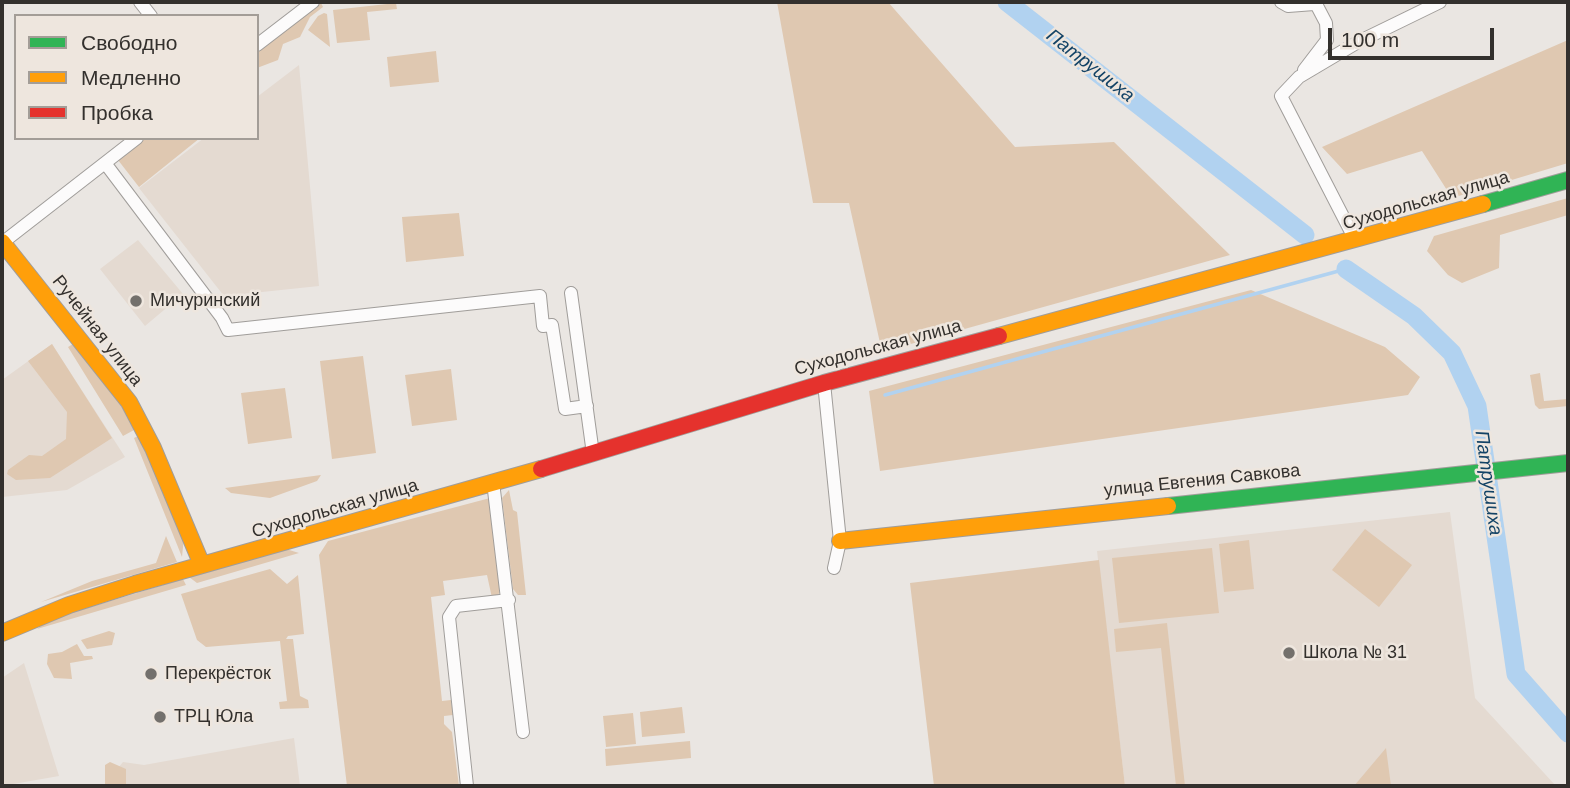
<!DOCTYPE html>
<html>
<head>
<meta charset="utf-8">
<style>
	body { margin:0 }
	#map { position:relative; width:1570px; height:788px; overflow:hidden; background:#eae6e2; font-family:Arial,sans-serif }
	canvas { display:block }
	.frame { position:absolute; inset:0; border:4px solid #33302d; pointer-events:none }
	.legend { position:absolute; left:14px; top:14px; width:245px; height:126px; box-sizing:border-box; background:#eee6de; border:2px solid #a39d97; margin:0; padding:9px 12px; list-style:none; font-size:21px; color:#33302d }
	.legend li { display:flex; align-items:center; gap:14px; height:35px }
	.legend b { width:35px; border:2px solid #a39d97 }
	.scale { position:absolute; left:1328px; top:28px; width:166px; height:32px; box-sizing:border-box; border:4px solid #33302d; border-top:0; padding-left:9px; font-size:21px; line-height:24px; white-space:nowrap; color:#33302d; -webkit-text-stroke:5px #eee6de; paint-order:stroke }
</style>
</head>
<body>
<div id="map">
<canvas width="1570" height="788"></canvas>
<div class="frame"></div>
<ul class="legend">
<li><b style="height:9px;background:#30b455"></b>Свободно</li>
<li><b style="height:9px;background:#ff9f0a"></b>Медленно</li>
<li><b style="height:9px;background:#e5322d"></b>Пробка</li>
</ul>
<div class="scale">100 m</div>
</div>
<script>
const ctx = document.querySelector('canvas').getContext('2d');
ctx.lineJoin = 'round';
function paint(path, color) {
  ctx.fillStyle = color;
  ctx.fill(path, 'evenodd');
}
function poly(rows) {
  const path = new Path2D();
  for (const r of rows) {
    path.moveTo(r[0], r[1]);
    for (let i = 2; i < r.length; i += 2) path.lineTo(r[i], r[i + 1]);
  }
  return path;
}
function stroke(path, color, width, dash) {
  ctx.strokeStyle = color;
  ctx.lineWidth = width;
  ctx.lineCap = dash ? 'butt' : 'round';
  ctx.setLineDash(dash || []);
  ctx.stroke(path);
}
function label(font, color, halo, rows, align = 'center') {
  ctx.font = font + ' Arial,sans-serif';
  ctx.lineWidth = 5;
  ctx.setLineDash([]);
  ctx.textBaseline = 'middle';
  ctx.strokeStyle = halo;
  ctx.fillStyle = color;
  for (const [text, x, y, turn = 0] of rows) {
    ctx.save();
    ctx.translate(x, y);
    ctx.rotate((+turn || 0) * Math.PI / 180);
    ctx.textAlign = isNaN(turn) ? turn : align;
    if (halo) ctx.strokeText(text, 0, 0);
    ctx.fillText(text, 0, 0);
    ctx.restore();
  }
}
const built = poly([
	[299,65,319,286,224,296,139,188,204,138,257,138,257,97],
	[138,240,183,294,145,326,100,269],
	[52,344,125,457,67,490,2,497,2,380],
	[1450,512,1475,698,1556,786,1125,786,1097,551],
	[24,663,59,776,2,786,2,678],
	[294,738,300,786,108,786,110,778,123,762,144,765]
]);
const green = poly([
	[777,2,888,2,1015,147,1114,142,1230,255,882,352,849,203,813,203],
	[321,3,323,7,310,17,300,37,283,44,278,60,257,68,257,52],
	[396,3,397,9,367,12,370,40,337,43,333,10],
	[324,13,327,14,330,47,308,30,318,16],
	[1568,40,1568,163,1452,198,1422,151,1347,174,1322,147],
	[436,51,439,82,390,87,387,57],
	[146,138,200,138,139,187,118,160],
	[1568,198,1568,215,1500,235,1499,268,1462,283,1448,275,1427,251,1434,236],
	[459,213,464,256,406,262,402,217],
	[1251,290,1385,347,1420,377,1408,395,880,471,869,391],
	[52,344,112,438,50,478,16,480,7,474,8,470,29,455,42,456,66,439,67,412,28,361],
	[73,344,114,392,134,430,123,436,68,347],
	[363,356,376,453,332,459,320,361],
	[451,369,457,420,412,426,405,375],
	[1540,373,1544,401,1568,399,1568,406,1539,409,1535,405,1530,375],
	[285,388,292,438,248,444,241,393],
	[138,436,184,537,182,557,134,438],
	[321,475,317,481,270,498,231,493,225,488],
	[509,490,513,510,517,512,526,595,518,595,513,589,502,498],
	[490,498,500,589,498,597,492,598,487,575,443,581,445,595,431,597,442,701,451,700,453,715,444,716,444,724,452,732,459,786,347,786,319,555,328,541],
	[1365,529,1412,565,1379,607,1332,570],
	[166,536,177,562,41,602,92,581,156,563],
	[1249,540,1254,589,1224,592,1219,544],
	[1212,548,1219,613,1119,623,1112,558],
	[286,549,299,553,197,583,189,577],
	[1099,560,1125,786,934,786,910,583],
	[270,569,287,584,298,575,304,634,288,636,286,639,293,639,300,696,308,700,309,708,280,709,279,702,287,701,280,641,206,647,197,640,181,594],
	[183,579,186,585,37,629,48,620],
	[1167,623,1185,786,1176,786,1161,648,1116,652,1114,629],
	[109,631,115,633,112,645,87,649,81,640],
	[77,644,84,656,92,656,93,659,70,663,72,679,54,678,47,664,48,654,62,652],
	[682,707,685,733,642,737,640,712],
	[633,713,636,744,606,747,603,716],
	[690,741,691,758,606,766,605,749],
	[1386,748,1391,786,1354,786],
	[110,762,126,769,126,786,105,786,105,765]
]);
const stream = poly([
	[885,395,1346,269]
]);
const river = poly([
	[1007,2,1305,235],
	[1346,269,1414,316,1452,353,1477,406,1516,674,1568,733]
]);
const street = poly([
	[140,2,151,16],
	[1281,2,1288,6,1314,4],
	[257,45,313,2],
	[1304,70,1327,40,1326,23,1315,2],
	[105,163,222,318,228,330,540,296,543,326,552,325,565,409,587,406],
	[1360,239,1351,232,1281,96,1299,77,1358,42,1440,2],
	[2,243,137,138],
	[571,293,593,454],
	[824,383,840,541,834,568],
	[493,482,523,732],
	[467,786,449,617,456,606,509,600]
]);
const fast = poly([
	[1483,204,1568,180],
	[1168,506,1568,463]
]);
const slow = poly([
	[2,242,129,402,153,448,202,565],
	[999,336,1483,204],
	[840,541,1168,506],
	[2,633,69,605,135,584,541,469]
]);
const jam = poly([
	[541,469,824,383,999,336]
]);
const markers = [
	[136,301,7,"#73706c"],
	[1289,653,7,"#73706c"],
	[151,674,7,"#73706c"],
	[160,717,7,"#73706c"]
];
const streetNames = [
	["Суходольская улица",1426,201,-16],
	["Ручейная улица",97,331,52],
	["Суходольская улица",878,348,-15],
	["улица Евгения Савкова",1202,481,-6],
	["Суходольская улица",335,509,-16]
];
const poiNames = [
	["Мичуринский",150,301],
	["Школа № 31",1303,653],
	["Перекрёсток",165,674],
	["ТРЦ Юла",174,717]
];
const waterNames = [
	["Патрушиха",1090,66,38],
	["Патрушиха",1488,483,82]
];
paint(built, '#e4dad1');
paint(green, '#dfc8b1');
stroke(stream, '#b1d2f0', 3.5);
stroke(river, '#b1d2f0', 19);
stroke(street, '#a09d9a', 14);
stroke(fast, '#a09d9a', 18);
stroke(slow, '#a09d9a', 18);
stroke(jam, '#a09d9a', 18);
stroke(street, '#fcfbfb', 12);
stroke(fast, '#30b455', 16);
stroke(slow, '#ff9f0a', 16);
stroke(jam, '#e5322d', 16);
for (const [x, y, r, color] of markers) {
  const dot = new Path2D();
  dot.arc(x, y, r, 0, 2 * Math.PI);
  ctx.fillStyle = color;
  ctx.fill(dot);
  stroke(dot, '#eee6de', 2.5);
}
label('18px', '#33302d', '#eee6de', streetNames);
label('18px', '#33302d', '#eee6de', poiNames, 'left');
label('italic 19px', '#134366', '#eee6de', waterNames);
</script>
</body>
</html>
